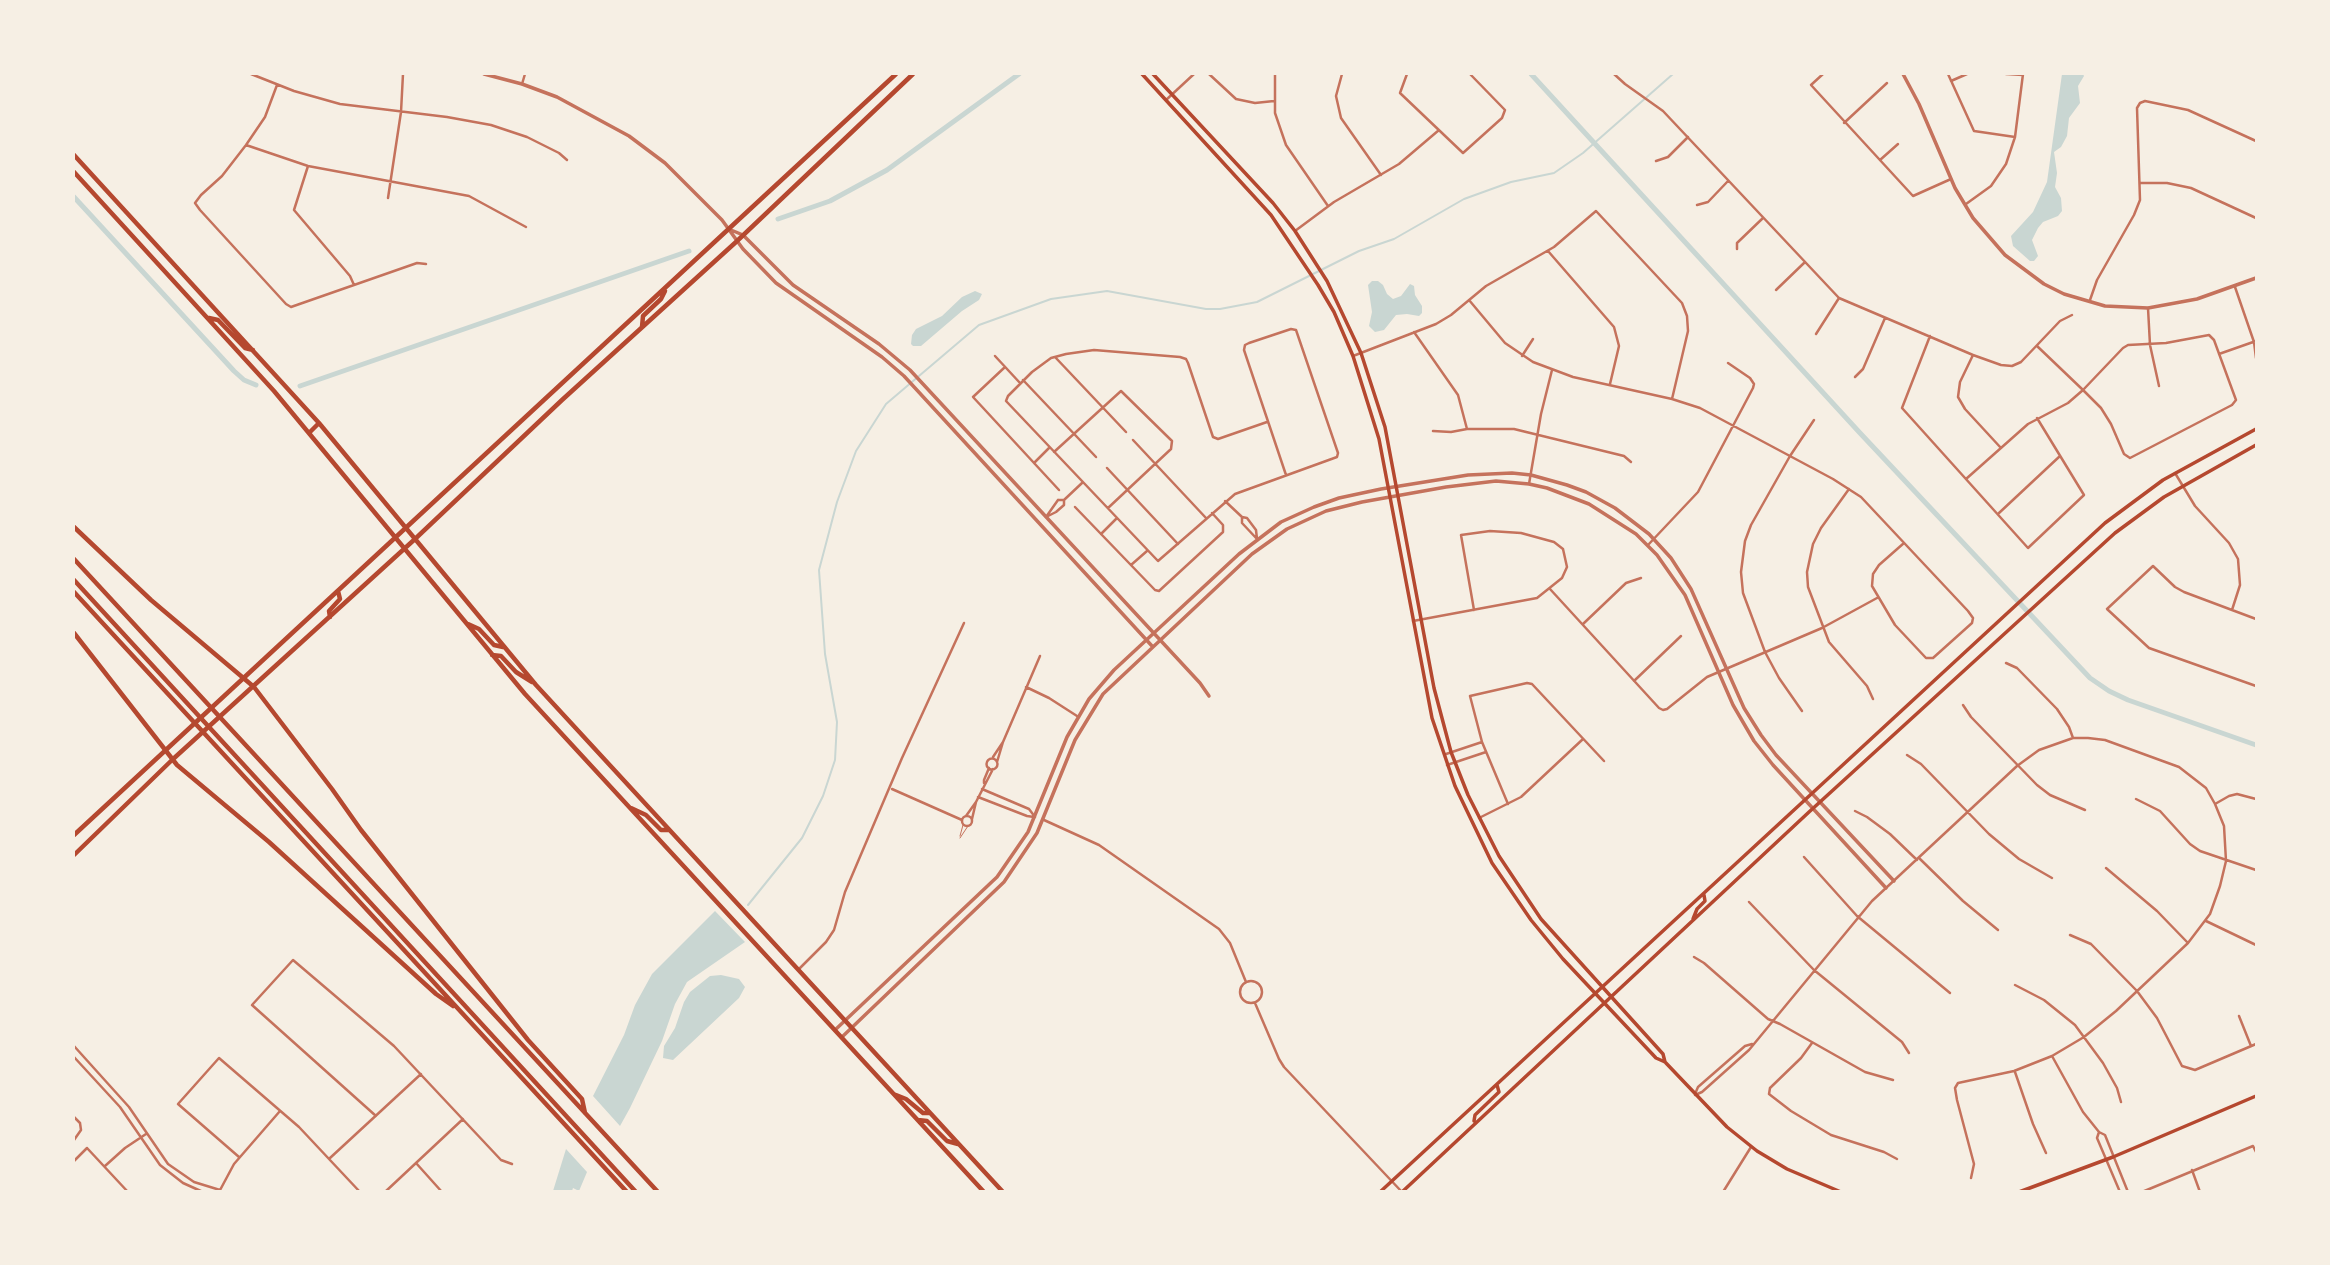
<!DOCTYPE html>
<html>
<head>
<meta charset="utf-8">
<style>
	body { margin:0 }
	#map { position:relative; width:2330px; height:1265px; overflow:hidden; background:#f6efe4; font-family:Cabin,sans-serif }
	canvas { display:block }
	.frame { position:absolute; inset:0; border:75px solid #f6efe4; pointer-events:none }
</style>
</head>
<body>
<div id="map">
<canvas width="2330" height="1265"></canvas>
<div class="frame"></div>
</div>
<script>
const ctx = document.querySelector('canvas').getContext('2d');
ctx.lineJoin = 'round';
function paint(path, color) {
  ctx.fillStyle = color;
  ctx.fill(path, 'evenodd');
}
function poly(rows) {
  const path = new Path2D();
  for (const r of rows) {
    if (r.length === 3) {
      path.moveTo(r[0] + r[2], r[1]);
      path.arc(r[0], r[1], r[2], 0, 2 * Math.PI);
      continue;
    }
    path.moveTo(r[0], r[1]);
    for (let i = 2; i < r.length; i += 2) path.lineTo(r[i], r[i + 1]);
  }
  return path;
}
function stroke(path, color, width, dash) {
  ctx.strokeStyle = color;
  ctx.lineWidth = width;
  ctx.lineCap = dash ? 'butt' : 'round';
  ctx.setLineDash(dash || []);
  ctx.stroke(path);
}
const water = poly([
	[2062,74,2083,74,2084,76,2078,86,2080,103,2069,118,2067,136,2061,147,2054,152,2057,173,2055,187,2061,198,2062,211,2058,216,2043,222,2038,228,2032,240,2038,256,2034,261,2030,261,2013,246,2011,236,2033,212,2047,182],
	[1372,281,1378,281,1383,285,1387,294,1393,299,1401,296,1410,284,1414,286,1415,295,1422,306,1422,313,1419,316,1407,314,1396,315,1384,330,1375,332,1369,326,1372,312,1368,285],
	[975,291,982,294,979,300,962,311,921,346,913,346,911,344,912,335,916,329,942,316,962,297],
	[715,911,745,942,687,982,675,1004,662,1041,630,1108,620,1126,593,1096,624,1035,635,1005,652,974],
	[721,975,739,979,745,987,739,998,673,1060,663,1058,664,1046,675,1028,684,1002,690,992,710,976],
	[566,1149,587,1172,579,1191,573,1188,572,1191,553,1191]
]);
const stream = poly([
	[748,905,802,838,823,796,835,760,837,722,825,654,819,570,837,502,856,451,886,404,979,325,1051,299,1107,291,1206,309,1220,309,1257,302,1359,251,1394,239,1464,199,1511,182,1554,173,1583,153,1673,74]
]);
const canal = poly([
	[1531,74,1860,433,2090,678,2109,691,2128,700,2256,745],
	[74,197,234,371,244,380,256,385],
	[778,219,830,201,887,170,1019,74],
	[300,386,689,251]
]);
const service = poly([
	[960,836,963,825],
	[960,838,968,826]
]);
const minor = poly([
	[251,74,294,91,340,104,447,117,491,125,527,137,559,153,567,160],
	[1209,74,1236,99,1255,103,1274,101],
	[1275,74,1275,113,1286,145,1328,206],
	[1342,74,1336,96,1341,118,1381,175],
	[1407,74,1400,93,1463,153,1502,118,1505,110,1470,74],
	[1614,74,1625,84,1663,111,1839,298,1973,355,2001,365,2012,366,2021,362,2060,321,2072,315],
	[1823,74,1811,85,1913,196,1951,179],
	[1948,74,1974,131,2015,137],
	[2006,74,2023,75],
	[1951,81,1967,74],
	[522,84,525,74],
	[277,85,265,117,246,145,222,176,201,195,195,203,200,210,286,304,291,307,417,263,426,264],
	[1166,100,1194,74],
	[1844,123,1887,83],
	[246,145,308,166,469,196,526,227],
	[1880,160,1898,144],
	[1656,161,1668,157,1688,137],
	[308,166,294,210,350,276,354,285],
	[2141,183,2167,183,2191,188,2256,218],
	[388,198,401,112,403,74],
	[1966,204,1991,186,2006,164,2015,137,2023,74],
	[1697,205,1708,202,1728,181],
	[1295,231,1334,202,1399,164,1439,130],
	[1737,249,1737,243,1763,218],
	[1548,251,1614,327,1619,346,1610,384],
	[2235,287,2254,342,2256,358],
	[1776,290,1804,263],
	[1469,300,1505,343,1533,362,1573,377,1672,399,1700,408,1833,479,1861,497,1968,611,1973,618,1972,623,1933,658,1926,658,1895,625,1872,586,1873,574,1879,565,1904,543],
	[2090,300,2097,280,2134,215,2140,200,2137,108,2140,103,2145,101,2188,110,2256,141],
	[2148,308,2150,345,2159,386],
	[1414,332,1458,395,1467,429],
	[1816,334,1839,298],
	[1930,336,1902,408,2028,548,2084,495,2037,418],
	[2219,354,2256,341],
	[1973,355,1960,382,1958,397,1965,409,2001,448],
	[995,356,1020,383],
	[1353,356,1436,324,1451,315,1486,286,1554,247,1596,211,1682,303,1687,316,1688,331,1672,399],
	[1522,356,1533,339],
	[1055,357,1126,432],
	[1005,367,973,397,1059,490],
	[1855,377,1863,369,1885,318],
	[1023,380,1096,457],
	[1267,422,1218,439,1213,437,1188,363,1186,359,1180,357,1094,350,1066,354,1051,358,1032,372,1008,396,1006,401,1158,561,1235,494,1337,457,1338,453,1296,330,1291,329,1249,343,1245,345,1244,350,1286,475],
	[1433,431,1451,432,1467,429,1514,429,1624,456,1631,462],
	[1133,440,1206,518],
	[1054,452,1121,391,1172,441,1171,449,1108,508],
	[1034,463,1049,448],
	[1107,468,1178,544],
	[2175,473,2195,506,2229,543,2238,559,2240,585,2232,610],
	[1966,479,2028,424,2068,403,2083,390,2123,348,2128,345,2166,343,2209,335,2214,340,2236,400,2232,405,2130,458,2124,454,2111,424,2101,408,2083,390,2037,346],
	[1529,484,1541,414,1552,370],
	[1849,489,1821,528,1813,544,1807,572,1808,587,1829,642,1867,686,1873,699],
	[1058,500,1064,500,1064,505,1056,512,1046,517,1058,500],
	[1064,500,1082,483],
	[1225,501,1242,517,1247,518,1256,530,1257,539],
	[1075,507,1155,590,1159,591,1223,532,1223,525,1212,513],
	[1999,513,2060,456],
	[1242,517,1242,523,1257,539],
	[1101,534,1116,519],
	[1648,545,1698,492,1753,388,1754,384,1750,378,1728,363],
	[1131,565,1147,551],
	[1550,589,1659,708,1663,710,1667,709,1707,677,1822,628,1877,598],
	[2256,619,2184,592,2175,587,2153,566,2107,609,2149,648,2256,686],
	[1413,621,1537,598,1562,578,1567,567,1563,549,1554,542,1521,533,1490,531,1461,535,1474,610],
	[1583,624,1626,583,1641,578],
	[2006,663,2017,668,2057,709,2069,727,2073,738],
	[1634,681,1681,636],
	[1026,687,1049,698,1077,716],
	[1963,705,1971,717,2037,785,2050,795,2085,810],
	[1802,711,1779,678,1765,652,1743,593,1741,572,1745,541,1751,525,1790,456,1814,420],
	[1446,754,1482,742],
	[1907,755,1921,764,1989,834,2019,859,2052,878],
	[993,757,1003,742],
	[992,764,5.5],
	[997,762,1003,742,1040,656],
	[1447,765,1486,752],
	[984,783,984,780,989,768],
	[892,789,962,820],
	[982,789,1029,809,1035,817],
	[978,797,1027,816,1034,817],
	[2136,799,2160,811,2190,844,2200,851,2256,870],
	[1508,804,1482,742,1470,696,1527,683,1532,684,1604,761],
	[2215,804,2229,796,2237,794,2256,799],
	[1855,811,1867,817,1890,834,1917,860],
	[967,821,5],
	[966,816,976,802],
	[1479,818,1521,797,1583,739],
	[972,819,976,802,993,769],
	[1044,820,1099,845,1219,929,1230,943,1246,982],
	[1804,857,1857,916,1950,993],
	[1919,858,1963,901,1998,930],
	[2106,868,2157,911,2188,943],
	[1749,902,1814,970,1902,1042,1909,1053],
	[2206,921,2256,945],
	[2070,935,2091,944,2137,991,2157,1018,2182,1066,2195,1070,2256,1044],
	[1694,957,1704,963,1768,1019,1780,1024,1865,1072,1893,1080],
	[798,970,826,942,834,930,845,892,902,758,964,623],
	[1251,992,11],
	[2015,985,2044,1000,2075,1025,2103,1063,2117,1088,2121,1102],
	[1255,1003,1279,1059,1284,1067,1402,1192],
	[2239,1016,2251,1046],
	[1812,1043,1801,1058,1770,1088,1769,1094,1791,1111,1831,1135,1884,1152,1897,1159],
	[74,1046,129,1107,168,1164,194,1182,220,1190],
	[2052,1056,2083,1112,2099,1132,2105,1135,2128,1192],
	[74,1057,120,1107,160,1165,183,1183,203,1192],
	[2015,1072,2033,1124,2046,1153],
	[1695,1094,1698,1087,1745,1046,1752,1044],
	[1695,1095,1702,1092,1749,1050,1872,901,2017,766,2039,750,2073,738,2088,738,2105,740,2179,767,2206,788,2215,804,2224,826,2226,861,2220,886,2210,914,2188,943,2116,1011,2084,1037,2052,1056,2014,1071,1958,1083,1955,1088,1957,1100,1974,1164,1971,1178],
	[376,1116,252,1005,293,960,394,1046,501,1160,512,1164],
	[74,1117,80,1123,81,1130,74,1140],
	[2099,1132,2097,1138,2120,1192],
	[239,1157,178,1104,219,1058,299,1127,360,1192],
	[330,1158,421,1074],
	[74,1161,87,1148,128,1192],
	[416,1163,442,1192],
	[105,1166,125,1148,146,1134],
	[2192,1170,2200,1192],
	[219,1192,234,1164,280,1111],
	[385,1192,463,1119],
	[1723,1192,1751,1147],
	[2142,1192,2253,1146,2256,1152]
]);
const tertiary = poly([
	[484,74,522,84,557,97,629,136,665,163,722,220,743,249,776,283,882,357,904,376,1152,646],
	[1903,74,1919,104,1955,188,1973,218,2005,255,2044,284,2064,294,2105,306,2148,308,2197,299,2256,278],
	[731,230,743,235,793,285,879,344,910,370,1200,683,1209,696],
	[835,1030,997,877,1028,832,1067,737,1089,699,1114,670,1239,554,1281,522,1314,507,1339,498,1381,489,1468,475,1512,473,1531,475,1567,485,1586,492,1615,508,1649,534,1671,558,1691,589,1744,708,1761,735,1776,755,1894,881],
	[842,1037,1004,882,1037,833,1075,740,1103,694,1252,554,1287,529,1326,511,1362,502,1446,487,1496,481,1529,484,1547,488,1589,504,1636,534,1657,555,1685,595,1733,705,1754,741,1773,765,1886,888]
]);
const secondary = poly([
	[1142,74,1271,215,1318,285,1334,312,1353,356,1379,439,1432,718,1455,786,1492,863,1531,920,1563,959,1656,1058,1665,1062,1727,1127,1757,1151,1787,1169,1841,1192],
	[1153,74,1273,203,1295,231,1327,281,1361,353,1385,427,1434,688,1451,752,1468,795,1499,856,1541,919,1663,1054,1665,1062],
	[1693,919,1697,909,1705,901,1704,895],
	[1474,1121,1475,1115,1499,1092,1497,1085],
	[1380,1192,2105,523,2163,480,2256,429],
	[1402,1192,1809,812,2115,533,2164,497,2256,445],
	[2019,1192,2113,1157,2256,1096]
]);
const primary = poly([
	[74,155,319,423,536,685,1003,1192],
	[74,172,274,391,525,694,984,1192],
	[209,318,218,320,245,348,253,350],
	[642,327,643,316,661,299,665,291],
	[309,433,319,423],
	[330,617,329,611,340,599,338,591],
	[468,624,479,629,494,645,503,647],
	[492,655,501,656,516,672,532,682],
	[631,808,646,815,661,830,669,830],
	[74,835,896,74],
	[74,855,172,760,415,539,562,400,736,242,913,74],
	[896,1095,906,1099,923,1113,930,1113],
	[918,1120,927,1121,947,1141,958,1144]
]);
const motorway = poly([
	[74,527,151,600,254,687,332,789,361,830,528,1040,582,1099,585,1113],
	[74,559,658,1192],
	[74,580,636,1192],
	[74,592,627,1192],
	[74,633,177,765,269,842,436,994,453,1006]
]);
paint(water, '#c9d6d2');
stroke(stream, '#c9d6d2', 2);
stroke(canal, '#c9d6d2', 5);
stroke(service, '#c5725c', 1);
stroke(minor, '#c5725c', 2.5);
stroke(tertiary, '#c5725c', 3.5);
stroke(secondary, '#b5482f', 3.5);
stroke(primary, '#b5482f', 4.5);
stroke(motorway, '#b5482f', 4.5);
</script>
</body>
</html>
